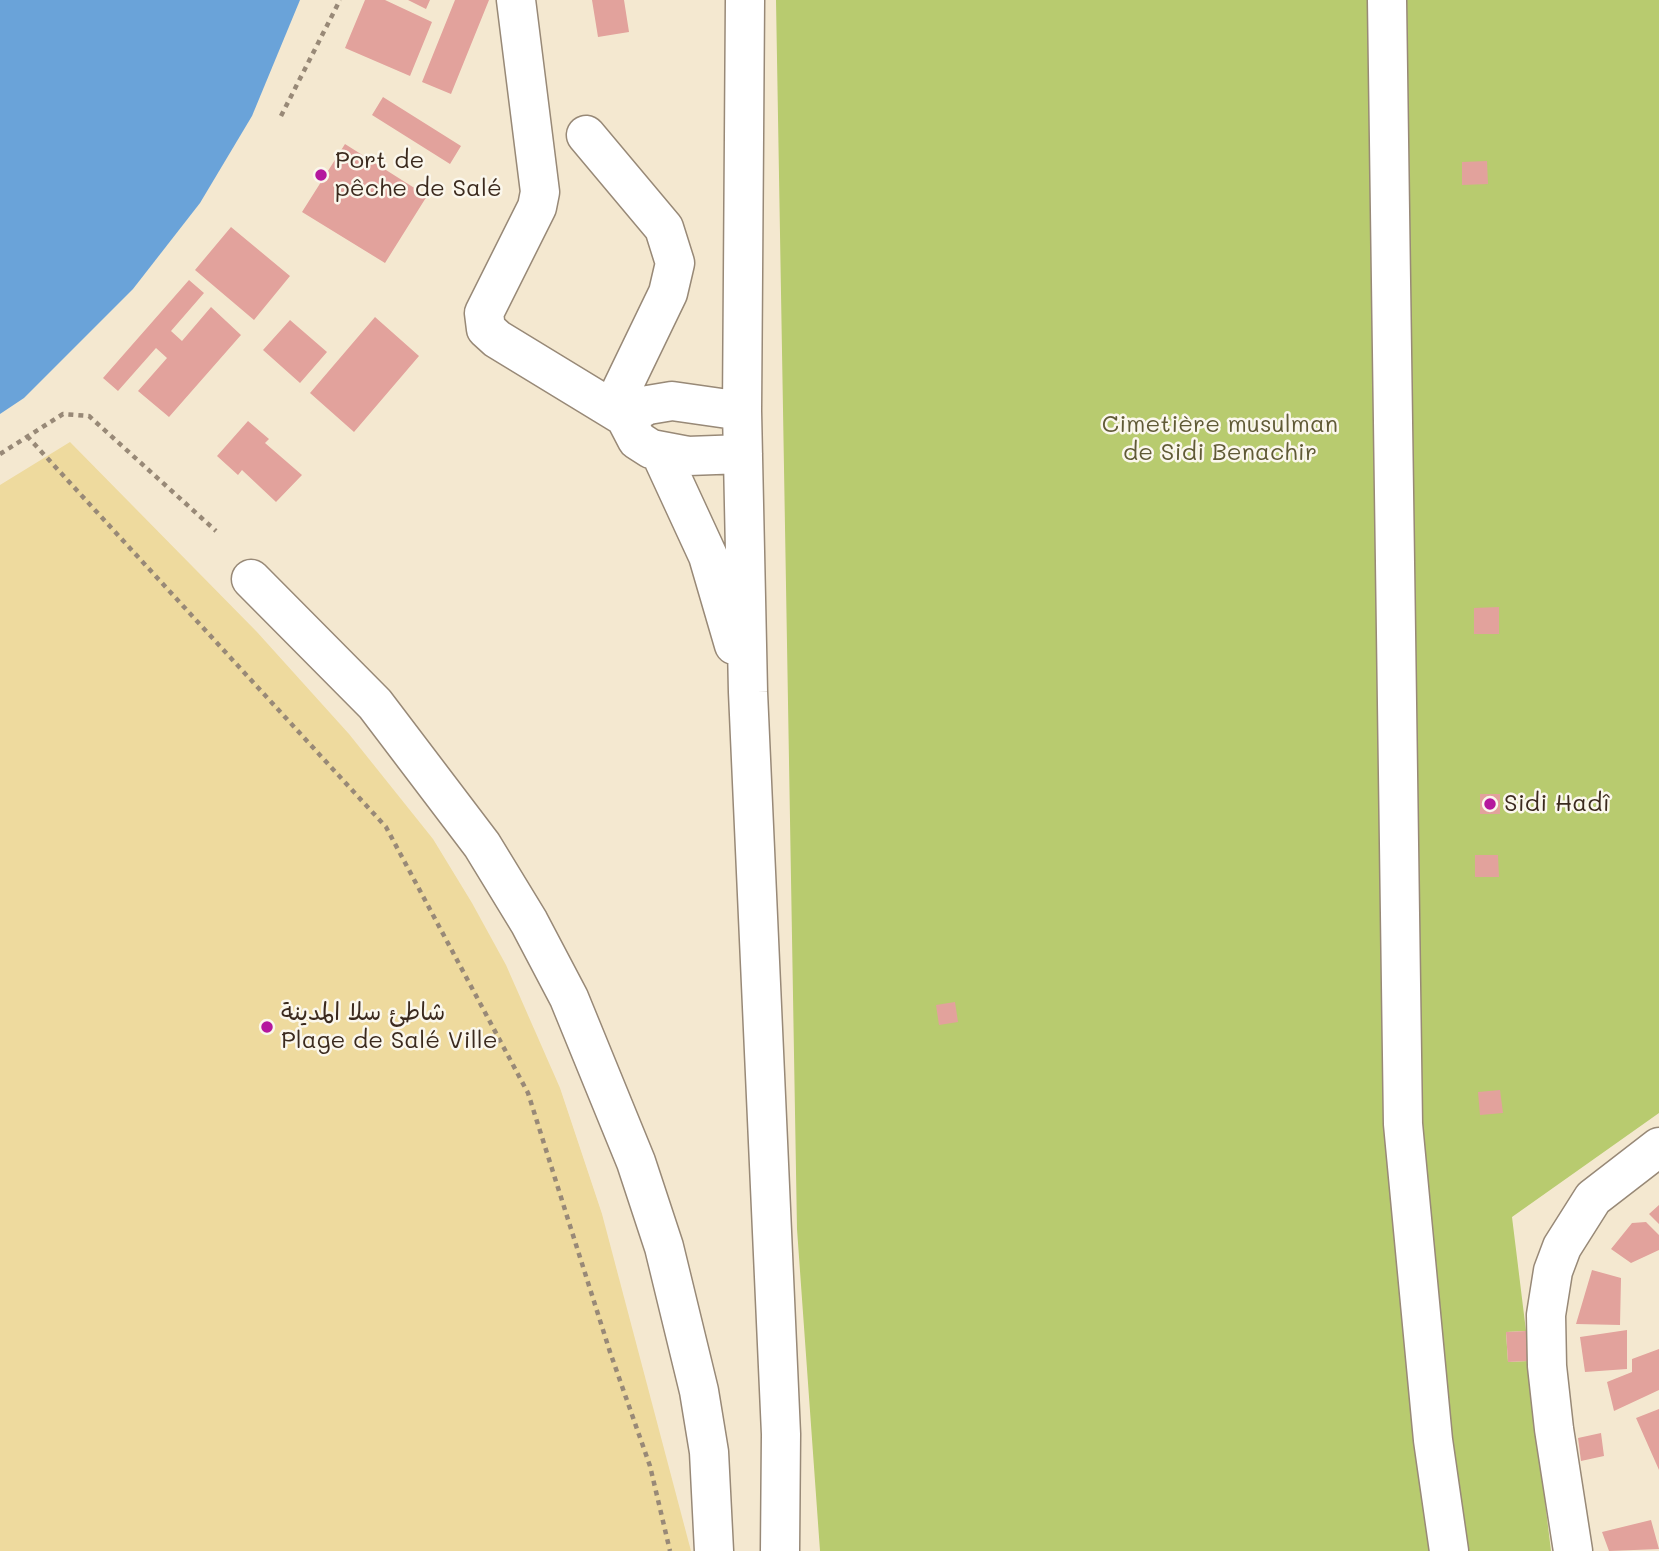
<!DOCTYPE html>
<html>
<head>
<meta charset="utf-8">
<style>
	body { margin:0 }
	canvas { display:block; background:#f4e8d0 }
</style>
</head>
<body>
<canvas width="1659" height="1551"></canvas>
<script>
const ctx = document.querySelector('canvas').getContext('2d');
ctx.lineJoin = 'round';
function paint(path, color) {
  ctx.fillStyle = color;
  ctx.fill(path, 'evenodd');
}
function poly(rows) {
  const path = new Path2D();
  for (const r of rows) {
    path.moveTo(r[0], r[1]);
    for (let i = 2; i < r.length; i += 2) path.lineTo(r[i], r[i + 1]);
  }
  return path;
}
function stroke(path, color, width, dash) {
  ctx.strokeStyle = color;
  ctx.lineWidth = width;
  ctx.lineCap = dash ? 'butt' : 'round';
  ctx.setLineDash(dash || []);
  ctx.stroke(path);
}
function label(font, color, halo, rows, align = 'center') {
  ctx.font = font + ' Mali,"Playpen Sans Arabic",sans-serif';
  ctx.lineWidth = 5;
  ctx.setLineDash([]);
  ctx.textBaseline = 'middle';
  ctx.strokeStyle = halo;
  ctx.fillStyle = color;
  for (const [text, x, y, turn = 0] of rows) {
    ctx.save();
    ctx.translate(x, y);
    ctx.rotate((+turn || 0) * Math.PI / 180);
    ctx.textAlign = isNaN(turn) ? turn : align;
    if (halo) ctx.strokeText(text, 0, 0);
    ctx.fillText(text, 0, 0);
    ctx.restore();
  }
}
const green = poly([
	[776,0,1659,0,1659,1113,1512,1217,1526,1331,1506,1332,1508,1362,1528,1361,1551,1551,820,1551,797,1229]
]);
const sand = poly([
	[70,442,257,632,349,734,433,839,472,903,506,965,560,1088,602,1214,691,1551,0,1551,0,485]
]);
const water = poly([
	[0,0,300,0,252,116,200,203,133,289,24,398,0,414]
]);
const building = poly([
	[365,0,385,0,432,22,410,76,345,48],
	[408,0,430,0,426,9],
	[455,0,489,0,451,94,422,82],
	[592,0,624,0,629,32,598,37],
	[383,97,461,146,450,164,372,115],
	[345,144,427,196,385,263,302,212],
	[1487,161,1488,184,1462,185,1462,162],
	[231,227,290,276,254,320,195,270],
	[189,280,204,293,171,331,182,341,211,307,241,335,169,417,138,391,167,358,156,348,118,391,103,378],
	[375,317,419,356,354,432,310,393],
	[290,320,327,352,300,383,263,350],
	[248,421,269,439,265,443,302,475,276,502,242,470,238,475,217,456],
	[1499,607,1499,634,1474,634,1474,608],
	[1480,794,1500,794,1500,814,1480,814],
	[1475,855,1498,855,1499,877,1475,877],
	[955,1002,958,1022,939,1025,936,1005],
	[1500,1090,1503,1113,1480,1115,1478,1092],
	[1659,1205,1659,1224,1649,1214],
	[1646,1222,1659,1235,1659,1250,1631,1263,1611,1249,1632,1223],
	[1592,1270,1621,1278,1620,1325,1576,1324],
	[1627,1330,1627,1369,1585,1372,1580,1337],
	[1526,1331,1528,1361,1508,1362,1506,1332],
	[1659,1349,1659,1390,1614,1411,1607,1382,1632,1372,1632,1359],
	[1659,1409,1659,1470,1636,1418],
	[1601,1433,1604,1456,1581,1461,1578,1438],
	[1651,1520,1659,1549,1609,1551,1602,1532]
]);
const path = poly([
	[281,116,340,0],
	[27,436,386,827,528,1093,610,1352,650,1466,670,1551],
	[0,454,63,414,89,416,216,531]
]);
const minor = poly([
	[516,0,540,192,537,207,484,313,486,329,497,339,625,417,637,440,651,449,688,456,743,454],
	[745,0,742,411,748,692,781,1434,780,1551],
	[1387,0,1403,1124,1433,1440,1449,1551],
	[586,135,664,228,675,263,668,293,612,409],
	[625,417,648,405,672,401,742,411],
	[660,452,708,556,734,645],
	[251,579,375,704,482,845,529,922,569,998,636,1162,664,1247,699,1391,709,1452,714,1551],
	[1573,1551,1554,1429,1547,1366,1546,1315,1553,1271,1562,1247,1593,1198,1659,1147]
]);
const markers = [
	[321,175,7,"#b5179e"],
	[1490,804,7,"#b5179e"],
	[267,1027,7,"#b5179e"]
];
const poiNames = [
	["Port de",335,161],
	["pêche de Salé",335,189],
	["Sidi Hadî",1504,804],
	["شاطئ سلا المدينة",281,1013],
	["Plage de Salé Ville",281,1041]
];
const parkNames = [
	["Cimetière musulman",1220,425],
	["de Sidi Benachir",1220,453]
];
paint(green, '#b8cb6f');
paint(sand, '#eeda9e');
paint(water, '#6aa3d9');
paint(building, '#e2a29c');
stroke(minor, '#988977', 41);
stroke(path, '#988977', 4.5, [5, 5]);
stroke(minor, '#fff', 38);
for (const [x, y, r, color] of markers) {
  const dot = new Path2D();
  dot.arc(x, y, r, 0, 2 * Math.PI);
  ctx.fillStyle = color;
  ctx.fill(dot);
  stroke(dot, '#fbf7ec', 2.5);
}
label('24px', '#3b2a1e', '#fbf7ec', poiNames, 'left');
label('24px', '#605a36', '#fbf7ec', parkNames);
</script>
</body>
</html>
